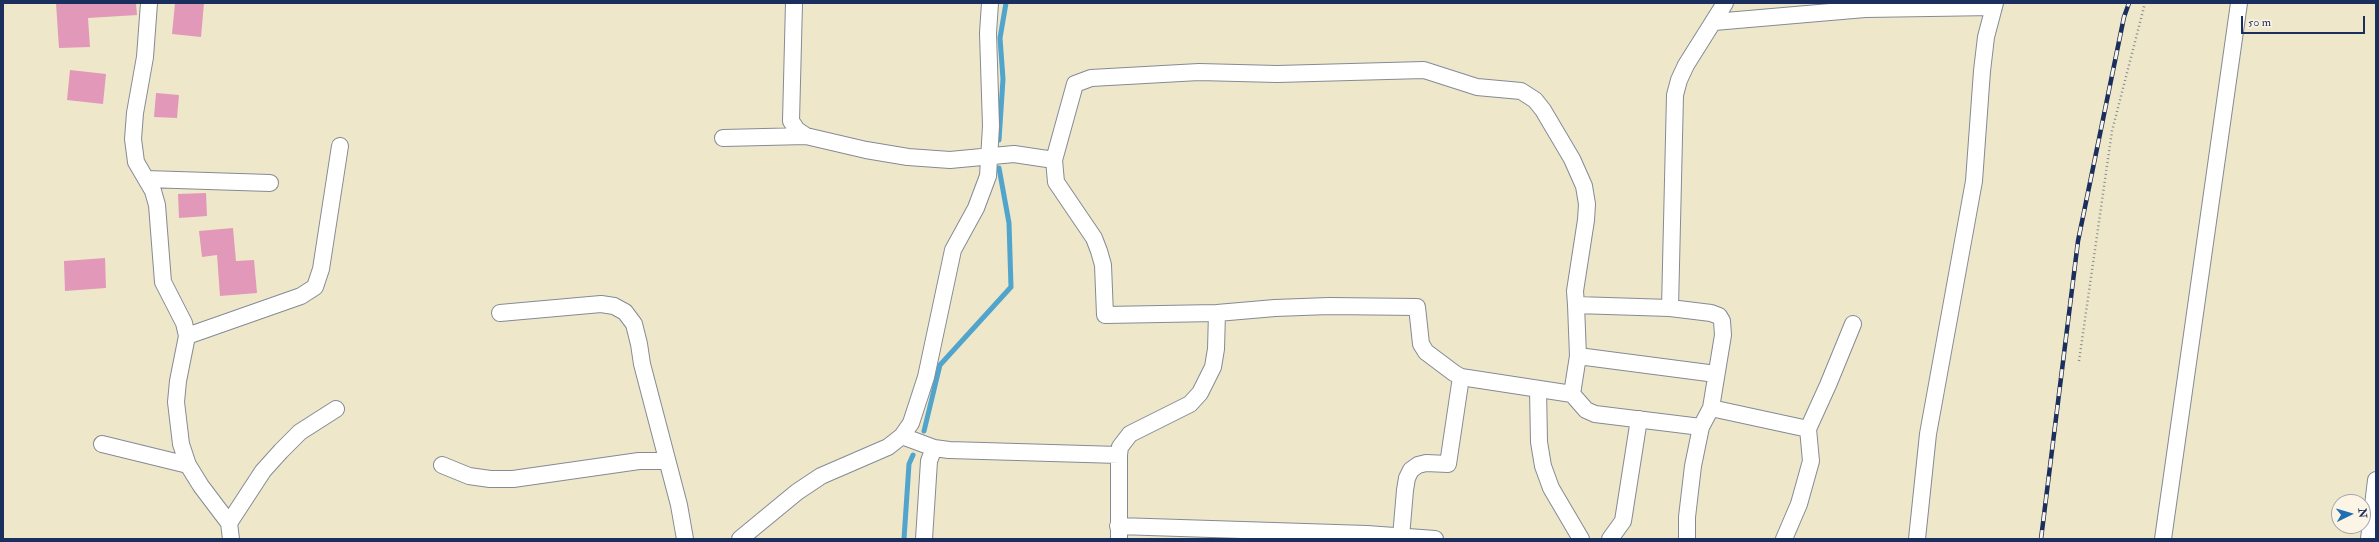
<!DOCTYPE html>
<html>
<head>
<meta charset="utf-8">
<style>
	body { margin:0 }
	#map { position:relative; width:2379px; height:542px; overflow:hidden; background:#eee7ca; font-family:"IM FELL Double Pica",serif }
	canvas { display:block }
	.frame { position:absolute; inset:0; border:4px solid #1b2f5e; pointer-events:none }
	.north { position:absolute; left:2331px; top:494px; width:40px; height:40px; box-sizing:border-box; background:#fcf5e5; border:1px solid #a2a6af; border-radius:50%; rotate:85deg; font-size:11px; font-weight:700; line-height:16px; text-align:center; color:#1b2f5e }
	.north::after { content:''; display:block; margin:auto; width:14px; height:18px; background:#1f6fb2; clip-path:polygon(50% 0,100% 100%,50% 72%,0 100%) }
	.scale { position:absolute; left:2241px; top:16px; width:124px; height:18px; box-sizing:border-box; border:2px solid #1b2f5e; border-top:0; padding-left:5px; font-size:12px; line-height:14px; white-space:nowrap; color:#1b2f5e; -webkit-text-stroke:3px #fcf5e5; paint-order:stroke }
</style>
</head>
<body>
<div id="map">
<canvas width="2379" height="542"></canvas>
<div class="frame"></div>
<div class="north">N</div>
<div class="scale">50 m</div>
</div>
<script>
const ctx = document.querySelector('canvas').getContext('2d');
ctx.lineJoin = 'round';
function poly(rows) {
  const path = new Path2D();
  for (const r of rows) {
    path.moveTo(r[0], r[1]);
    for (let i = 2; i < r.length; i += 2) path.lineTo(r[i], r[i + 1]);
  }
  return path;
}
function stroke(path, color, width, dash) {
  ctx.strokeStyle = color;
  ctx.lineWidth = width;
  ctx.lineCap = dash ? 'butt' : 'round';
  ctx.setLineDash(dash || []);
  ctx.stroke(path);
}
function paint(path, color) {
  ctx.fillStyle = color;
  ctx.fill(path, 'evenodd');
}
const stream = poly([
	[999,140,1003,79,1000,38,1006,3],
	[924,431,940,365,1011,287,1009,223,999,168],
	[904,539,909,464,913,455]
]);
const building = poly([
	[56,3,136,3,137,15,88,18,90,47,59,48],
	[175,3,204,3,201,37,172,34],
	[70,70,106,74,103,104,67,100],
	[156,93,179,95,177,118,154,117],
	[206,193,207,216,179,218,178,194],
	[233,228,236,261,254,260,257,293,220,296,217,255,202,257,199,231],
	[105,258,106,288,65,291,64,261]
]);
const path = poly([
	[2079,361,2112,131,2145,3]
]);
const minor = poly([
	[149,3,145,57,135,113,133,139,136,162,153,191,157,205,163,282,184,323,187,336,178,381,176,402,181,444,188,465,201,486,229,523,231,539],
	[794,3,791,121,797,130,806,136,866,150,908,157,950,160,1014,154,1054,160,1075,84,1091,78,1199,72,1277,74,1424,70,1477,87,1521,91,1535,100,1543,110,1572,159,1584,186,1587,204,1586,220,1575,291,1576,305],
	[1725,3,1686,65,1679,80,1675,95,1670,308,1711,313,1719,316,1722,321,1723,335,1711,408,1808,429,1811,461,1799,504,1784,539],
	[1714,22,1865,9,1994,7],
	[723,138,806,136],
	[1054,160,1056,182,1094,238,1099,251,1103,265,1105,315,1217,313],
	[146,179,270,183],
	[1670,308,1576,305,1578,356,1572,394,1586,410,1595,414,1701,427,1711,408],
	[500,313,601,304,614,306,625,312,634,324,639,344,642,364,679,505,685,539],
	[187,336,301,296,315,287,321,269,340,146],
	[1578,356,1716,374],
	[1538,389,1539,442,1543,466,1551,488,1581,539],
	[1808,429,1828,385,1853,324],
	[902,436,934,448,949,450,1119,455,1120,447,1130,434,1190,404,1200,393,1213,367,1216,349,1217,313,1275,308,1329,306,1417,307,1421,344,1426,352,1454,373,1461,377,1572,394],
	[102,444,188,465],
	[442,465,469,476,490,479,513,479,639,461,667,461],
	[229,523,263,471,281,451,300,432,336,409],
	[1118,526,1367,534,1435,539],
	[1401,537,1405,490,1407,478,1411,470,1418,465,1426,463,1448,464,1461,377],
	[740,539,797,492,821,476,888,447,902,436,911,423,926,377,953,250,976,208,988,176,991,126,988,33,990,3],
	[924,539,929,461,934,448],
	[1119,539,1119,455],
	[1610,539,1623,521,1639,419],
	[1687,539,1687,517,1693,466,1701,427],
	[1917,539,1928,434,1974,181,1982,71,1986,37,1995,3],
	[2163,539,2239,3],
	[2369,539,2376,480]
]);
const rail = poly([
	[2041,539,2078,241,2124,17,2129,3]
]);
stroke(stream, '#51a4cc', 5);
paint(building, '#e298b9');
stroke(minor, '#848b94', 18);
stroke(path, '#848b94', 2.5, [1, 3]);
stroke(minor, '#fff', 16);
stroke(rail, '#1b2f5e', 4.5);
stroke(rail, '#fcf5e5', 3, [9]);
</script>
</body>
</html>
